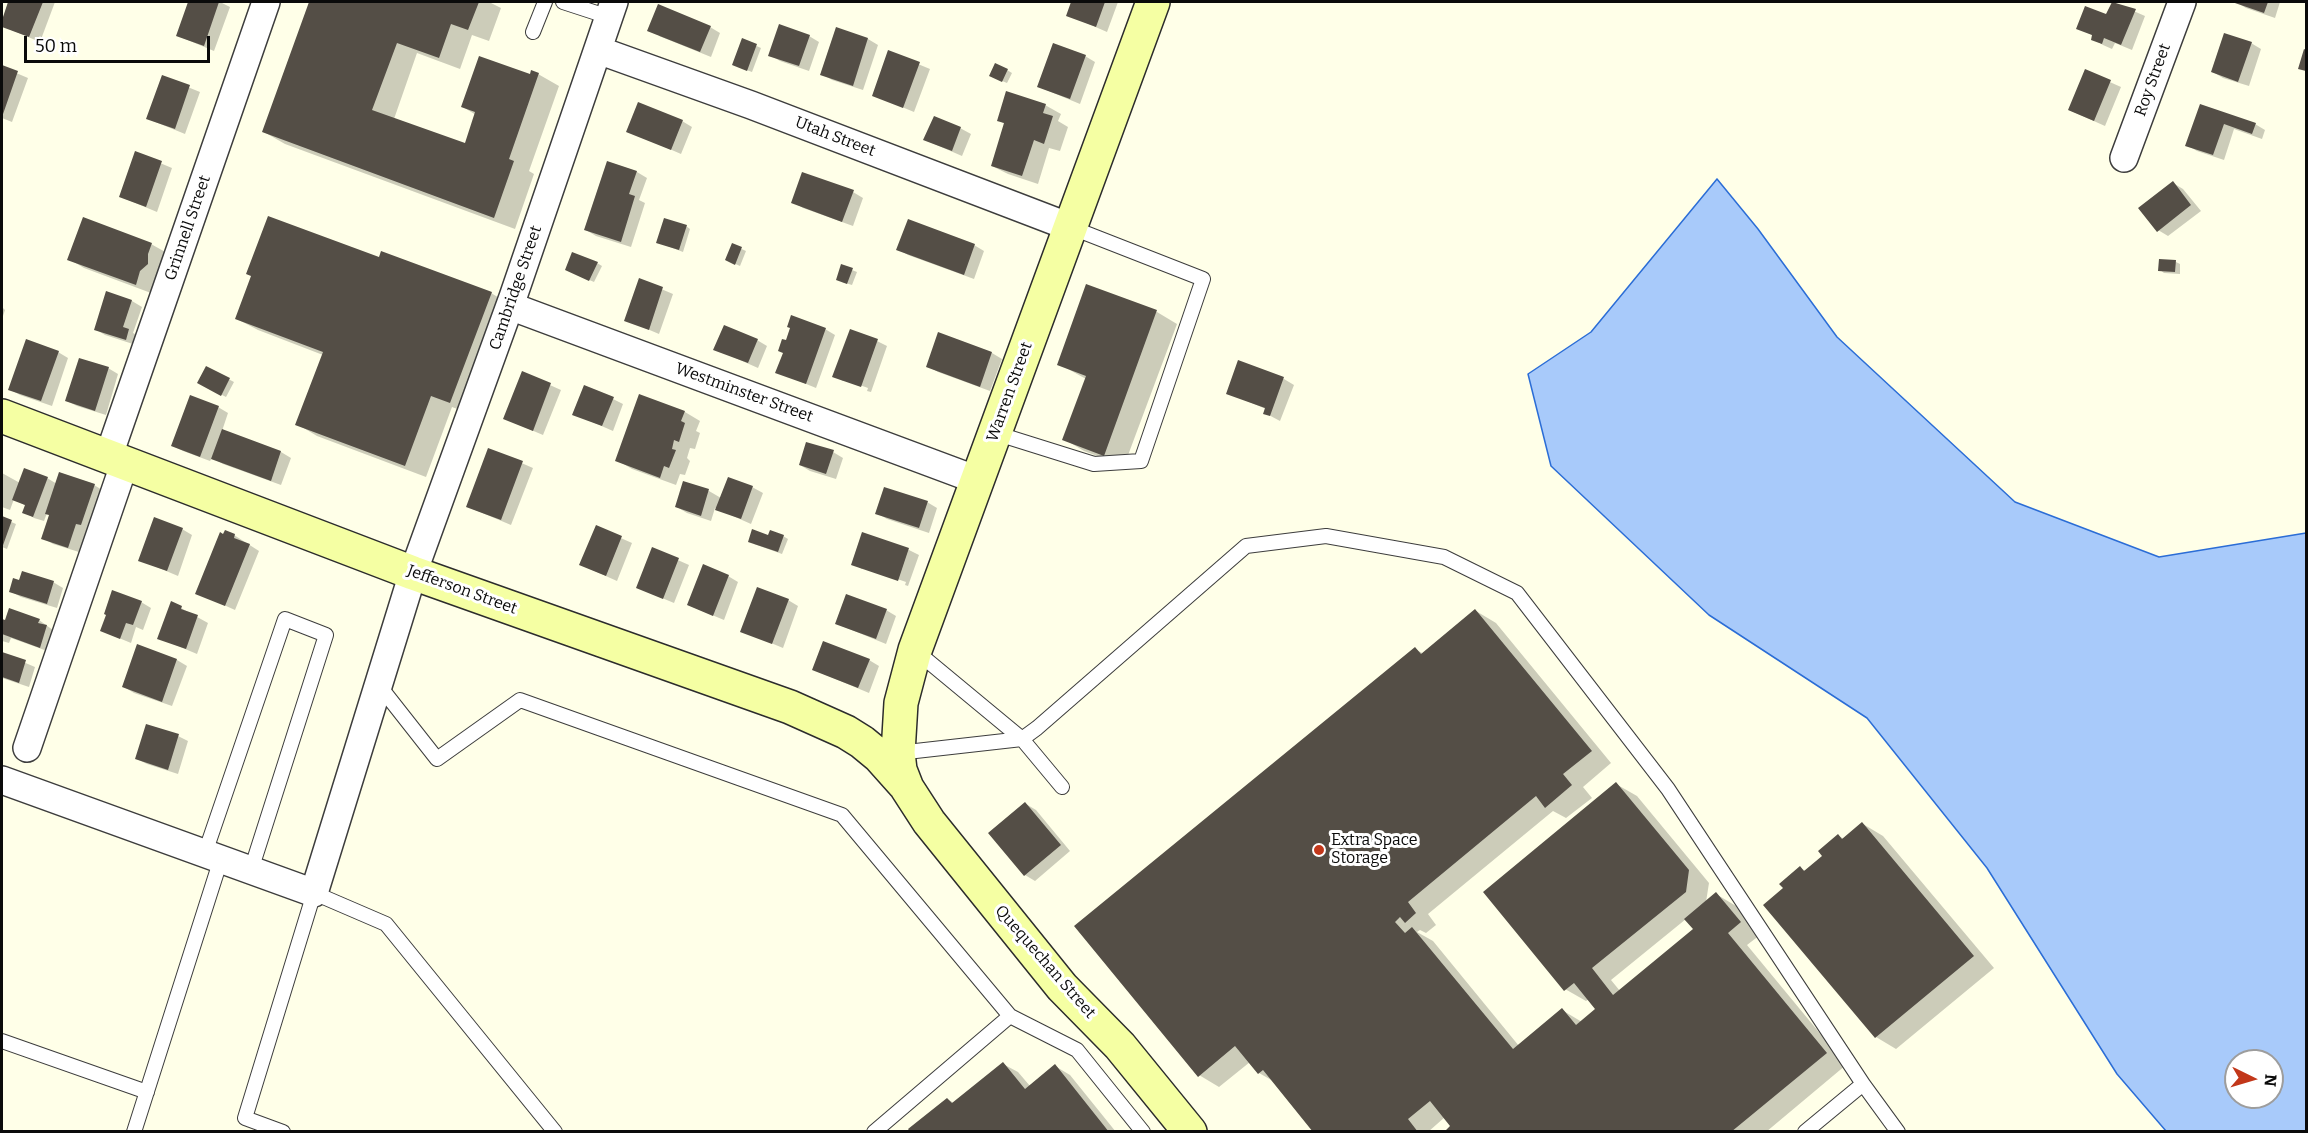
<!DOCTYPE html>
<html>
<head>
<meta charset="utf-8">
<style>
	body { margin:0 }
	#map { position:relative; width:2308px; height:1133px; overflow:hidden; background:#ffffe8; font-family:Bitter,serif }
	canvas { display:block }
	.frame { position:absolute; inset:0; border:3px solid #0a0a0a; pointer-events:none }
	.north { position:absolute; left:2224px; top:1049px; width:60px; height:60px; box-sizing:border-box; background:#fff; border:2px solid #9d9d9d; border-radius:50%; rotate:95deg; font-size:16px; font-weight:700; line-height:24px; text-align:center; color:#0a0a0a }
	.north::after { content:''; display:block; margin:auto; width:21px; height:27px; background:#c2371a; clip-path:polygon(50% 0,100% 100%,50% 72%,0 100%) }
	.scale { position:absolute; left:24px; top:36px; width:186px; height:27px; box-sizing:border-box; border:3px solid #0a0a0a; border-top:0; padding-left:8px; font-size:18px; line-height:21px; white-space:nowrap; color:#0a0a0a; -webkit-text-stroke:4px #fff; paint-order:stroke }
</style>
</head>
<body>
<div id="map">
<canvas width="2308" height="1133"></canvas>
<div class="frame"></div>
<div class="north">N</div>
<div class="scale">50 m</div>
</div>
<script>
const ctx = document.querySelector('canvas').getContext('2d');
ctx.lineJoin = 'round';
function paint(path, color) {
  ctx.fillStyle = color;
  ctx.fill(path, 'evenodd');
}
function poly(rows) {
  const path = new Path2D();
  for (const r of rows) {
    path.moveTo(r[0], r[1]);
    for (let i = 2; i < r.length; i += 2) path.lineTo(r[i], r[i + 1]);
  }
  return path;
}
function stroke(path, color, width, dash) {
  ctx.strokeStyle = color;
  ctx.lineWidth = width;
  ctx.lineCap = dash ? 'butt' : 'round';
  ctx.setLineDash(dash || []);
  ctx.stroke(path);
}
function label(font, color, halo, rows, align = 'center') {
  ctx.font = font + ' Bitter,serif';
  ctx.lineWidth = 6;
  ctx.setLineDash([]);
  ctx.textBaseline = 'middle';
  ctx.strokeStyle = halo;
  ctx.fillStyle = color;
  for (const [text, x, y, turn = 0] of rows) {
    ctx.save();
    ctx.translate(x, y);
    ctx.rotate((+turn || 0) * Math.PI / 180);
    ctx.textAlign = isNaN(turn) ? turn : align;
    if (halo) ctx.strokeText(text, 0, 0);
    ctx.fillText(text, 0, 0);
    ctx.restore();
  }
}
const water = poly([
	[1717,179,1758,229,1837,337,2015,502,2159,557,2306,533,2306,1131,2166,1131,2117,1074,1987,868,1867,718,1709,615,1551,466,1528,374,1591,332,1717,179],
	[2236,1061,2272,1061,2272,1097,2236,1097,2236,1061]
]);
const shadow = poly([
	[10,2,55,2,40,42,2,26],
	[190,2,220,2,230,7,214,51,178,36],
	[310,2,489,2,501,8,489,41,472,35,460,69,417,53,394,119,466,145,476,115,463,107,538,74,559,86,529,171,534,174,515,229,285,144,264,132],
	[1073,2,1118,2,1107,32,1068,15],
	[2113,2,2145,16,2132,50,2115,43,2112,49,2103,45,2093,39,2094,36,2078,28,2107,16],
	[2236,2,2280,2,2275,18,2246,8],
	[710,27,720,33,711,57,659,36],
	[837,29,868,39,878,45,863,90,832,80,822,74],
	[809,36,819,42,809,71,780,61,770,55],
	[743,40,761,48,752,72,738,67],
	[2251,43,2261,49,2249,86,2223,78,2213,72],
	[889,52,930,69,914,112,873,95],
	[1085,56,1095,62,1080,104,1039,87],
	[2,67,28,78,12,122,2,118],
	[1007,70,1012,73,1007,83,995,78],
	[2085,71,2121,87,2105,126,2069,110],
	[163,77,200,92,185,134,148,119],
	[1045,105,1061,114,1058,121,1068,127,1060,151,1049,148,1038,184,1008,174,992,166,1005,124,998,120],
	[2201,106,2255,124,2265,130,2262,139,2234,129,2224,160,2197,151,2187,145],
	[682,121,692,127,681,154,628,131],
	[960,128,971,134,962,156,925,140],
	[136,153,172,168,157,212,121,197],
	[608,163,637,172,647,178,639,200,645,203,631,247,596,236,586,230],
	[2173,183,2183,189,2201,211,2168,236,2158,230],
	[853,192,863,198,853,226,803,208,793,202],
	[686,226,690,229,683,252,657,242],
	[151,244,167,253,161,277,155,280,151,293,84,268,69,259],
	[733,245,746,251,740,266,731,262],
	[974,245,984,251,974,279,908,255,898,249],
	[380,259,491,293,511,305,471,414,452,407,426,477,317,436,297,424,323,355,258,330,237,319],
	[2176,262,2180,264,2180,274,2164,273,2160,270],
	[597,263,602,266,594,282,571,272],
	[852,270,857,272,852,285,842,282],
	[640,280,673,294,659,334,626,320],
	[1087,286,1157,312,1177,324,1124,466,1084,451,1064,439,1086,379,1059,364],
	[107,293,132,301,142,307,133,333,139,336,136,345,105,335,95,329],
	[2,307,5,310,2,319],
	[825,329,835,335,816,388,777,372,787,342],
	[757,340,767,346,758,368,715,349],
	[877,341,887,346,871,392,867,391,868,388,843,379,843,381,834,376],
	[58,352,68,358,52,406,20,395,9,389],
	[992,353,1002,359,990,391,938,372,927,366],
	[1239,362,1284,379,1294,385,1280,421,1265,413,1266,409,1228,393],
	[108,368,118,374,106,415,77,406,67,401],
	[207,368,234,382,226,397,199,383],
	[523,373,561,390,543,435,505,419],
	[640,396,685,412,700,421,696,431,700,433,695,449,690,448,687,458,690,461,685,475,680,474,676,485,632,469,617,460],
	[613,399,623,404,613,431,574,414],
	[218,407,228,413,222,431,281,452,291,458,281,485,223,464,212,458,210,461,183,451,173,446],
	[489,449,533,468,511,525,468,507],
	[833,452,843,458,836,479,810,471,800,465],
	[2,473,20,483,47,478,57,484,94,485,104,491,91,530,87,528,79,552,53,544,43,538,50,515,47,513,44,521,34,518,24,512,26,506,14,499,10,510,2,507],
	[684,483,709,491,721,498,752,487,763,493,751,524,715,508,711,521,687,513,677,507],
	[927,502,937,508,929,533,887,519,877,513],
	[2,518,16,524,7,549,2,547],
	[596,527,632,543,617,581,581,565],
	[182,529,192,535,178,576,140,560],
	[863,534,909,550,919,555,908,586,905,585,906,582,862,567,862,569,853,564],
	[234,535,259,551,235,610,197,593],
	[783,536,788,539,782,554,754,544,769,537],
	[653,549,689,565,674,603,638,588],
	[728,576,738,582,724,620,688,605],
	[53,582,63,588,57,608,21,597,10,591],
	[788,600,798,606,783,648,742,631],
	[141,602,151,608,143,630,136,627,131,643,102,631],
	[172,603,208,623,197,654,159,638],
	[886,610,896,616,886,644,837,624],
	[1476,611,1496,623,1611,763,1583,787,1592,798,1566,818,1553,811,1428,914,1436,925,1426,933,1420,930,1417,932,1433,941,1519,1046,1562,1010,1582,1022,1597,1010,1589,999,1586,1001,1565,989,1616,784,1637,796,1709,883,1706,902,1716,894,1736,906,1760,935,1747,945,1846,1065,1766,1132,1446,1132,1452,1126,1445,1117,1428,1132,1315,1132,1273,1081,1259,1073,1250,1062,1219,1087,1199,1075,1415,649,1424,654],
	[1686,919,1695,929,1620,991,1611,980],
	[39,620,57,633,50,652,11,638,9,643,2,641,2,621],
	[138,646,177,660,187,666,172,706,134,693,124,687],
	[2,653,35,667,29,687,2,678],
	[869,660,879,666,869,693,814,670],
	[178,736,188,741,178,774,147,764,137,759],
	[1026,804,1036,810,1070,851,1035,881,1025,875],
	[1863,824,1883,836,1994,968,1896,1049,1876,1037,1785,888,1800,868,1806,871,1824,856,1839,836,1844,839],
	[1003,1064,1018,1072,1030,1086,1055,1066,1070,1075,1116,1132,912,1132,947,1099,954,1103]
]);
const building = poly([
	[8,2,43,2,29,37,2,27,2,20],
	[188,2,219,2,204,46,176,36],
	[309,2,479,2,468,30,451,24,439,58,397,43,372,110,465,143,475,112,461,107,479,56,530,74,531,70,539,73,509,159,514,161,494,218,262,132],
	[1071,2,1105,2,1096,27,1066,16],
	[2112,2,2136,9,2121,45,2104,38,2102,44,2091,40,2092,35,2076,29,2085,6,2106,14],
	[2232,2,2268,2,2264,13],
	[658,4,711,26,700,52,647,31],
	[779,24,810,35,799,66,768,56],
	[836,27,868,38,853,86,820,75],
	[2224,33,2252,42,2238,82,2211,72],
	[742,38,757,44,747,71,732,65],
	[1053,43,1086,55,1070,99,1037,87],
	[2304,49,2306,50,2306,71,2298,69],
	[888,50,920,62,903,108,872,96],
	[995,63,1008,69,1002,82,989,76],
	[2,65,18,71,2,117],
	[2085,69,2111,80,2094,121,2068,110],
	[162,75,190,85,175,129,146,119],
	[1006,91,1046,104,1043,113,1053,116,1044,144,1034,140,1022,176,991,166,1004,123,997,121],
	[638,102,683,120,671,150,626,132],
	[2200,104,2256,123,2252,134,2224,124,2213,155,2185,146],
	[934,116,961,127,952,151,923,140],
	[135,151,162,161,146,207,119,197],
	[607,161,637,171,629,194,635,196,621,242,584,230],
	[802,172,854,190,842,222,791,203],
	[2173,181,2191,205,2157,232,2138,208],
	[268,216,379,257,381,251,492,292,450,403,431,396,405,466,295,425,323,352,235,319,251,276,246,274],
	[83,217,152,243,148,254,148,264,140,271,136,285,67,260],
	[664,218,687,225,679,250,656,243],
	[908,219,975,244,964,275,896,250],
	[732,243,742,247,735,265,725,260],
	[572,252,598,262,589,281,565,270],
	[2159,259,2176,260,2175,272,2158,271],
	[841,264,853,268,847,284,836,280],
	[639,278,663,287,649,330,624,321],
	[1086,284,1157,310,1104,456,1062,440,1086,376,1057,365],
	[106,291,132,300,123,327,129,329,126,340,94,330],
	[791,315,826,328,806,384,775,373,783,353,778,351,782,339,786,340,790,328,787,327],
	[724,325,758,339,748,363,713,350],
	[850,329,878,339,861,387,832,377],
	[938,332,992,352,980,387,926,367],
	[26,339,59,351,41,401,8,390],
	[79,358,109,367,95,411,65,401],
	[1238,360,1284,377,1270,416,1263,414,1265,408,1226,394],
	[206,366,230,378,221,396,197,383],
	[522,371,551,383,533,431,503,419],
	[584,385,614,397,602,426,572,415],
	[639,394,685,411,681,421,685,423,679,442,674,440,672,449,676,450,669,468,664,466,660,478,615,461],
	[190,395,219,406,200,457,171,446],
	[222,429,281,451,271,481,211,459],
	[806,442,834,450,826,474,799,465],
	[488,448,523,461,501,520,466,507],
	[24,468,48,477,33,517,22,513,25,505,12,500],
	[59,472,95,484,81,525,76,524,68,548,41,539,49,515,45,514],
	[728,477,753,486,741,519,715,510],
	[683,481,709,489,701,516,675,507],
	[884,487,928,501,919,528,875,514],
	[2,516,12,520,2,548],
	[154,517,183,528,167,571,138,561],
	[596,525,622,536,606,576,579,565],
	[752,529,768,535,770,530,784,535,778,552,748,542],
	[225,530,235,534,234,538,250,544,225,606,195,594,220,532,223,534],
	[862,532,909,548,898,581,851,565],
	[652,547,679,558,663,599,636,588],
	[703,564,729,575,713,616,687,605],
	[22,571,54,581,47,604,9,592,13,578,19,580],
	[757,587,789,599,772,644,740,632],
	[112,590,142,601,133,625,126,623,120,639,100,631,106,615,104,614],
	[846,594,887,609,876,639,835,624],
	[171,601,182,606,181,609,198,615,186,649,157,639],
	[9,608,40,619,38,623,47,625,40,648,2,634,2,619,5,620],
	[1475,609,1592,751,1563,774,1572,785,1545,808,1536,796,1408,902,1416,913,1405,923,1400,917,1395,922,1405,933,1412,927,1513,1049,1562,1008,1576,1025,1595,1009,1574,983,1564,991,1483,892,1616,782,1689,870,1686,892,1592,968,1613,995,1693,929,1684,919,1716,892,1741,922,1728,933,1827,1053,1731,1132,1444,1132,1450,1126,1430,1101,1408,1119,1418,1132,1313,1132,1263,1070,1258,1074,1235,1046,1198,1077,1074,926,1415,647,1421,654],
	[823,641,870,659,858,688,812,670],
	[137,644,177,659,162,702,122,687],
	[2,652,26,660,19,683,2,677],
	[146,724,179,734,168,770,135,759],
	[1025,802,1061,845,1024,876,988,833],
	[1862,822,1974,956,1875,1038,1763,905,1783,888,1779,884,1800,866,1804,871,1822,856,1818,851,1838,834,1842,839],
	[1003,1062,1025,1089,1055,1064,1109,1132,910,1132,908,1129,947,1098,952,1103]
]);
const lane = poly([
	[563,2,609,17],
	[533,32,545,2],
	[995,433,1094,464,1141,461,1203,279,1070,227],
	[378,684,437,759,520,700,842,815,1010,1016,874,1132],
	[898,753,1022,739,917,652],
	[1062,787,1022,739,1037,728,1246,546,1326,536,1444,557,1517,593,1668,789,1863,1084],
	[205,853,285,619,326,635,251,870],
	[1010,1016,1077,1050,1143,1132],
	[2,1041,147,1092],
	[134,1132,221,859],
	[283,1132,245,1118,314,893,386,924,555,1132],
	[1805,1132,1863,1084,1898,1132]
]);
const street = poly([
	[598,50,751,105,1070,227],
	[2124,158,2182,2],
	[510,306,977,480],
	[109,455,266,2],
	[27,748,125,462],
	[2,780,314,893,413,573,513,297,614,2]
]);
const secondary = poly([
	[1153,2,915,650,901,703,898,753,900,770,907,788,929,822,1062,987,1120,1046,1190,1132],
	[2,416,413,573,790,707,846,732,862,742,879,756,904,784]
]);
const markers = [
	[1319,850,6,"#c2371a"]
];
const streetNames = [
	["Roy Street",2153,80,-70],
	["Utah Street",835,137,21],
	["Grinnell Street",188,228,-71],
	["Cambridge Street",516,288,-71],
	["Warren Street",1010,392,-70],
	["Westminster Street",744,393,20],
	["Jefferson Street",462,590,20],
	["Quequechan Street",1045,962,49]
];
const poiNames = [
	["Extra Space",1331,841],
	["Storage",1331,859]
];
paint(water, '#a8cafa');
stroke(water, '#2b6dd6', 1.5);
paint(shadow, '#0003');
paint(building, '#544e46');
stroke(lane, '#3d3d3d', 16);
stroke(street, '#3d3d3d', 30);
stroke(secondary, '#2c2c2c', 36);
stroke(lane, '#fff', 14);
stroke(street, '#fff', 27);
stroke(secondary, '#f5ffa3', 33);
for (const [x, y, r, color] of markers) {
  const dot = new Path2D();
  dot.arc(x, y, r, 0, 2 * Math.PI);
  ctx.fillStyle = color;
  ctx.fill(dot);
  stroke(dot, '#fff', 2);
}
label('16px', '#0a0a0a', '#fff', streetNames);
label('16px', '#0a0a0a', '#fff', poiNames, 'left');
</script>
</body>
</html>
